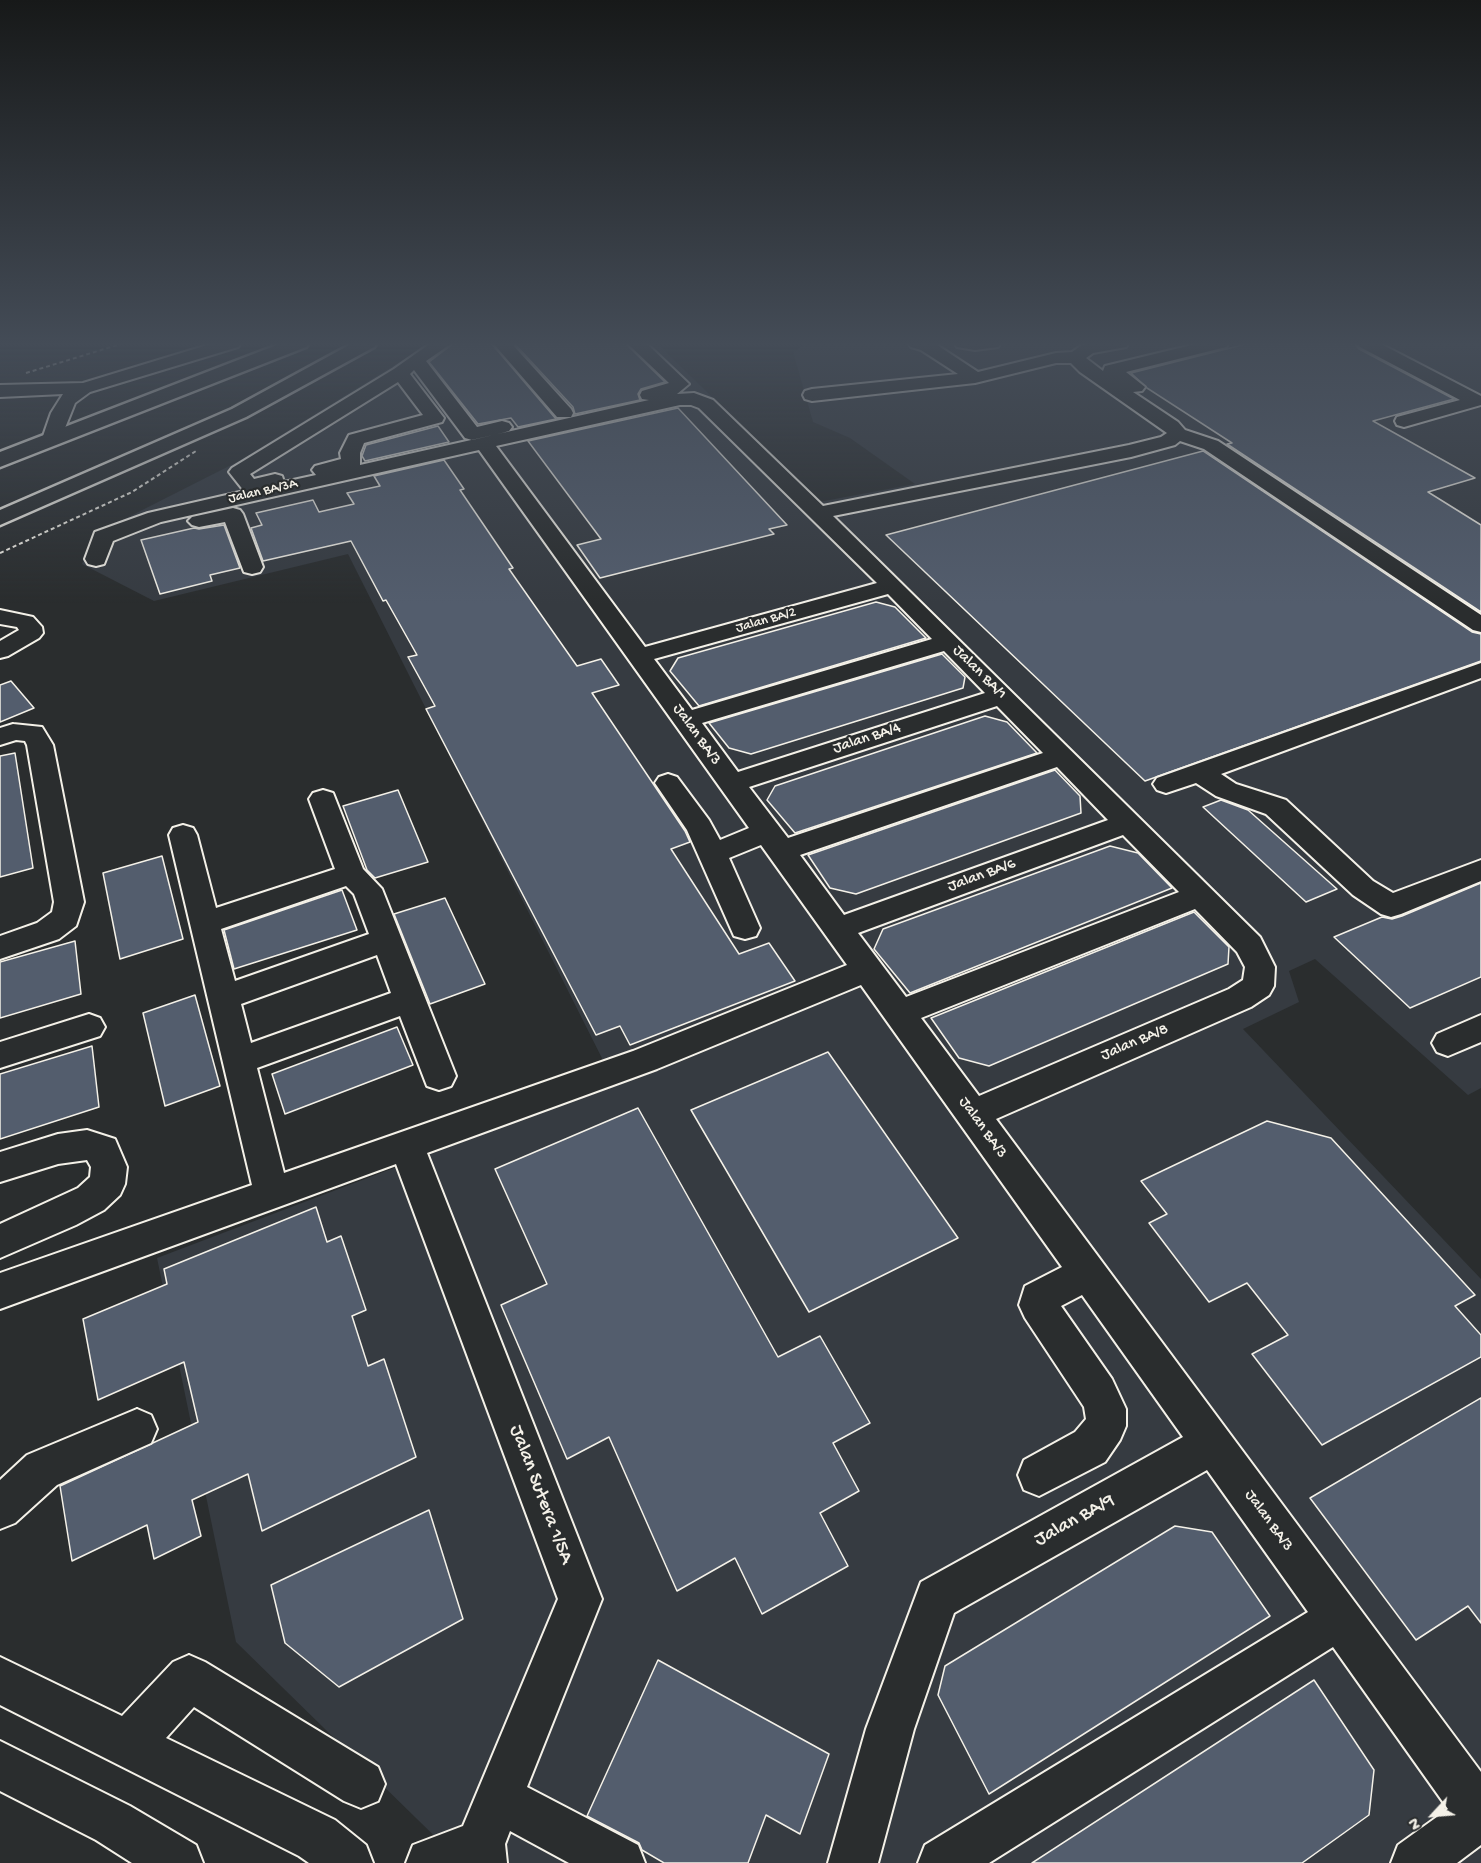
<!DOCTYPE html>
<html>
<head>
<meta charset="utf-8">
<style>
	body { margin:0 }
	#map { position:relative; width:1481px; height:1863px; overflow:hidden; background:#2a2d2e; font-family:"Gochi Hand",sans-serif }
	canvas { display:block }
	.north { position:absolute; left:1403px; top:1785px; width:60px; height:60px; -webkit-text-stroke:4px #2a2d2e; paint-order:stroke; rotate:244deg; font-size:16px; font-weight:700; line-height:24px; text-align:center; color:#f4f1e8 }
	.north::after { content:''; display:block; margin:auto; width:21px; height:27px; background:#f4f1e8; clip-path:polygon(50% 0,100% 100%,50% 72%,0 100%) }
</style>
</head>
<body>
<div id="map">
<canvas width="1481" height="1863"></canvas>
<div class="north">N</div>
</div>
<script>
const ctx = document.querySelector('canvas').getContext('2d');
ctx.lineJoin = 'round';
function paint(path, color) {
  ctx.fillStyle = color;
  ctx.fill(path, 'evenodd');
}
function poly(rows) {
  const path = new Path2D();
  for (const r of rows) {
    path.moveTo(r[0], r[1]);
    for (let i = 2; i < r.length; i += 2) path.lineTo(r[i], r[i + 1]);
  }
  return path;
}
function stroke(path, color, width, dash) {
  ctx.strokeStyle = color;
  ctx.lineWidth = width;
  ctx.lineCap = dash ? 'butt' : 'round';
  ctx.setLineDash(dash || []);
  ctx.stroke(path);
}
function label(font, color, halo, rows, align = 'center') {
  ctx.font = font + ' "Gochi Hand",sans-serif';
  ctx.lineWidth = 4.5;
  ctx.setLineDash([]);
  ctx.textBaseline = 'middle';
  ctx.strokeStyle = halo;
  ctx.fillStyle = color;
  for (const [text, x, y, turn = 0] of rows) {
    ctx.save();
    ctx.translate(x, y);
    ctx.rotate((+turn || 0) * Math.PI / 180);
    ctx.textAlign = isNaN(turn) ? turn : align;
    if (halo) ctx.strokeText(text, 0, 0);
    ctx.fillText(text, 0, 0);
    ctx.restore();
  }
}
const built = poly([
	[430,343,657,343,819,502,915,484,850,438,813,422,793,352,806,343,1481,343,1481,1088,1468,1095,1315,959,1289,971,1299,1002,1243,1029,1481,1279,1481,1863,462,1863,236,1642,157,1258,615,1084,348,554,154,601,82,564,95,534,239,461]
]);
const building = poly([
	[454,343,491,343,556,419,518,427,511,418,478,424,429,362,454,343],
	[514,343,625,343,665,382,641,389,638,394,640,400,575,414,573,407,514,343],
	[1250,343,1354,343,1359,349,1454,399,1373,421,1475,478,1428,492,1481,525,1481,612,1227,444,1232,443,1147,388,1131,373,1250,343],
	[678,408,787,525,769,529,774,534,600,578,577,545,601,539,528,441,678,408],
	[438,426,449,442,365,461,362,456,366,445,438,426],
	[1203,451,1472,632,1481,634,1481,661,1145,781,886,535,1203,451],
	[444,460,464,489,460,490,513,568,509,569,577,666,601,659,619,685,592,693,685,831,690,842,671,849,739,954,769,943,795,981,630,1045,620,1026,596,1035,426,709,435,706,408,657,417,655,386,600,383,601,351,541,263,561,251,528,262,525,256,513,313,500,319,512,354,504,347,493,380,486,374,476,444,460],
	[224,525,240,568,210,575,212,581,160,594,141,540,194,528,199,529,224,525],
	[876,602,895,607,926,638,699,706,670,671,678,658,876,602],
	[942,654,965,677,963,688,751,754,729,748,709,723,942,654],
	[11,681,34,708,0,722,0,685,11,681],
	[985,716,1007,722,1037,753,795,833,767,800,775,786,985,716],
	[15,753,33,868,0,877,0,756,15,753],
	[1055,770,1080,796,1081,813,856,894,830,888,808,855,1055,770],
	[398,790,428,862,375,878,367,870,343,806,398,790],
	[1221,800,1248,810,1337,889,1306,902,1203,807,1221,800],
	[1110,846,1138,853,1172,888,910,993,874,949,883,929,1110,846],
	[162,856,183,939,120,959,103,873,162,856],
	[1481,883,1481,977,1410,1008,1334,937,1382,917,1392,919,1402,916,1481,883],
	[342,890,357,930,234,969,224,930,342,890],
	[445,898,485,984,430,1004,394,914,445,898],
	[1194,912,1229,947,1228,964,989,1066,959,1058,931,1018,1194,912],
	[75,941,81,994,0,1018,0,962,75,941],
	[195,995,220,1086,165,1106,143,1013,195,995],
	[397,1027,413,1065,285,1114,272,1074,397,1027],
	[92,1046,99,1107,0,1139,0,1074,92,1046],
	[828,1052,958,1238,809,1312,691,1110,828,1052],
	[638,1108,778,1357,820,1336,870,1423,833,1443,859,1491,820,1513,848,1566,762,1614,735,1558,677,1591,609,1437,567,1459,501,1305,547,1284,495,1169,638,1108],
	[1267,1121,1331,1138,1475,1295,1455,1306,1481,1335,1481,1357,1322,1445,1252,1354,1288,1335,1247,1283,1209,1302,1149,1223,1167,1214,1141,1181,1267,1121],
	[316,1207,327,1242,341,1236,366,1310,352,1316,368,1366,384,1359,416,1457,262,1531,248,1474,192,1500,201,1536,154,1559,147,1525,72,1561,60,1486,198,1422,184,1362,98,1400,83,1319,167,1284,164,1269,316,1207],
	[1481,1398,1481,1623,1468,1606,1416,1640,1310,1498,1481,1398],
	[429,1510,463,1619,339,1687,285,1643,271,1585,429,1510],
	[1175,1526,1212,1532,1270,1616,989,1794,938,1695,945,1666,1175,1526],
	[658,1660,829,1754,800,1834,766,1815,748,1863,664,1863,642,1850,639,1843,587,1816,658,1660],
	[1314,1680,1374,1770,1369,1815,1302,1863,1032,1863,1314,1680]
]);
const path = poly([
	[26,373,124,343],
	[0,553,132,492,196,451]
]);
const minor = poly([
	[214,343,241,343,238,347,90,392,75,403,59,443,45,443,42,439,51,413,63,394,0,397,0,385,83,383,214,343],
	[431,343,452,343,426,361,477,427,502,421,509,423,512,427,509,431,502,433,472,440,465,438,414,370,410,374,444,418,442,422,364,443,360,453,360,465,649,400,642,399,640,395,642,391,669,383,627,343,646,343,689,384,677,394,694,393,713,400,823,506,1129,445,1161,437,1167,433,1080,372,1071,363,1056,363,975,383,812,401,805,399,803,395,805,391,812,389,958,374,921,350,911,347,908,343,934,343,978,372,1056,353,1072,352,1082,345,1093,343,1129,343,1126,347,1093,353,1086,358,1103,371,1105,366,1200,343,1229,343,1226,347,1126,372,1145,387,1142,391,1133,392,1178,422,1185,430,1218,441,1481,615,1481,632,1473,630,1204,449,1180,441,1175,445,1131,457,833,516,1260,937,1275,967,1274,986,1269,995,1251,1007,996,1119,1481,1772,1481,1845,1457,1863,1391,1863,1398,1845,1448,1809,1333,1647,989,1863,918,1863,925,1845,1308,1612,1207,1470,954,1613,914,1729,878,1863,828,1863,866,1729,921,1582,1183,1437,1082,1295,1061,1306,1112,1379,1126,1409,1126,1426,1120,1440,1105,1462,1039,1496,1024,1490,1018,1475,1024,1460,1075,1432,1086,1419,1084,1407,1025,1318,1019,1305,1025,1286,1062,1267,861,985,657,1069,427,1153,602,1599,527,1787,638,1845,645,1863,569,1863,510,1831,505,1844,507,1863,406,1863,413,1845,463,1826,558,1599,396,1164,0,1309,0,1273,252,1185,169,835,173,828,183,825,193,828,197,835,216,908,335,869,309,799,313,793,323,790,333,793,363,869,382,889,456,1076,451,1086,439,1090,427,1086,400,1016,257,1068,284,1173,633,1051,847,965,761,845,729,858,760,928,756,936,745,939,734,936,687,830,655,783,659,777,668,774,677,777,709,820,720,840,749,828,479,450,161,522,113,541,104,564,96,566,88,564,85,559,95,532,148,513,244,491,229,472,232,468,394,369,431,343],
	[398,382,423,415,349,435,340,453,341,459,315,466,312,470,316,475,284,482,282,476,275,474,254,479,250,474,398,382],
	[680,405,691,405,699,408,877,583,645,647,496,446,680,405],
	[888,594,932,639,692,710,654,659,888,594],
	[944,651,985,693,738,772,702,723,944,651],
	[997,706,1043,753,788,838,749,787,997,706],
	[1057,767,1108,820,844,915,800,855,1057,767],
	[1123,835,1179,892,906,997,858,933,1123,835],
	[346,886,354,894,369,934,235,981,221,929,346,886],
	[1195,909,1237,952,1245,967,1243,980,1229,989,979,1096,921,1018,1195,909],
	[377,955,391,993,251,1043,241,1004,377,955],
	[493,343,511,343,571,409,573,413,571,417,557,417,493,343],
	[954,343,1001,343,998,347,975,350,957,347,954,343],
	[1357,343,1379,343,1481,396,1481,405,1404,427,1397,425,1395,421,1397,417,1460,400,1360,347,1357,343],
	[233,508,240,510,243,514,263,567,260,572,252,574,244,572,225,522,199,527,192,525,188,521,192,517,233,508],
	[0,610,33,617,42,627,43,633,39,638,8,656,0,658,0,641,19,630,17,627,0,624,0,610],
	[1481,663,1481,678,1221,774,1236,784,1286,800,1373,881,1393,893,1481,860,1481,881,1401,914,1391,917,1381,914,1353,895,1266,814,1216,796,1196,783,1166,793,1157,790,1153,784,1157,778,1481,663],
	[13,724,42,727,53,745,84,902,76,926,59,939,0,959,0,936,37,923,52,912,54,902,27,745,25,741,16,740,0,745,0,728,13,724],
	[89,1014,100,1018,105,1027,100,1036,0,1068,0,1042,89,1014],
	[1481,1015,1481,1042,1448,1056,1437,1052,1432,1043,1437,1034,1481,1015],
	[87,1130,115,1139,127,1167,125,1184,120,1195,104,1210,76,1225,0,1258,0,1224,78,1188,90,1177,91,1167,87,1160,58,1164,0,1182,0,1152,58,1134,87,1130],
	[137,1409,151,1415,157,1429,151,1443,57,1485,15,1523,0,1529,0,1480,27,1455,137,1409],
	[189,1655,205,1662,378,1767,385,1784,378,1801,361,1808,344,1801,194,1707,166,1738,335,1820,366,1845,373,1863,309,1863,299,1856,0,1705,0,1657,122,1716,173,1662,189,1655],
	[0,1741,130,1806,196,1845,203,1863,132,1863,96,1840,0,1791,0,1741]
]);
const highway = poly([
	[282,343,309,343,306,347,0,467,0,452,282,343],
	[353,343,377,343,374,347,246,417,0,525,0,510,232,409,353,343]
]);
const farStreetnames = [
	["Jalan BA/3A",263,492,-13],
	["Jalan BA/2",766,621,-16]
];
const streetNames = [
	["Jalan BA/1",979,673,45],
	["Jalan BA/3",696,735,54],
	["Jalan BA/4",867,739,-18],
	["Jalan BA/6",982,876,-20],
	["Jalan BA/8",1135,1043,-23],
	["Jalan BA/3",982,1128,54],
	["Jalan BA/3",1268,1521,54]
];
const nearStreetnames = [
	["Jalan Sutera 1/5A",540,1495,69],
	["Jalan BA/9",1075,1521,-29]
];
paint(built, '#363b41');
paint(building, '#535d6d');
stroke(building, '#f4f1e8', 1.5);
stroke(minor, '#f4f1e8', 4);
stroke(highway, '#f4f1e8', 5);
stroke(path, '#f4f1e8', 2, [4, 3]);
paint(minor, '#2a2d2e');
paint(highway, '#2a2d2e');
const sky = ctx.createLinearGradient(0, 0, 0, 604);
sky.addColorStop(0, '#171919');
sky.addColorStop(0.57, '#444c57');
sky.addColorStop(1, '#444c5700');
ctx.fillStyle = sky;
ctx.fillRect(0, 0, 1481, 604);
label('14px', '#f4f1e8', '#2a2d2e', farStreetnames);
label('16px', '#f4f1e8', '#2a2d2e', streetNames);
label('20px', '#f4f1e8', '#2a2d2e', nearStreetnames);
</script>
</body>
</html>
